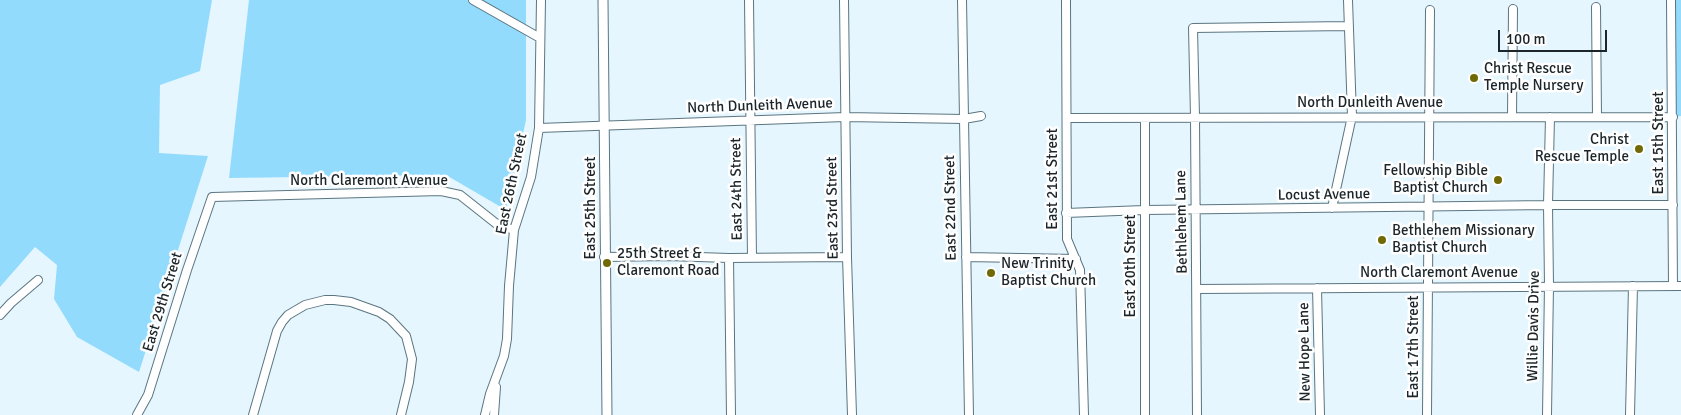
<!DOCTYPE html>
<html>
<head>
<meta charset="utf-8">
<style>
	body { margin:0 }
	#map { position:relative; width:1681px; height:415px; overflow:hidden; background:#e5f6fe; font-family:Signika,sans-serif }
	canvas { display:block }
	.scale { position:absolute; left:1498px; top:30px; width:109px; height:22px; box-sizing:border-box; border:2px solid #1b252a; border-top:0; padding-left:6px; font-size:15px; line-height:18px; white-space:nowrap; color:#1b252a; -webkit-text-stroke:4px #fff; paint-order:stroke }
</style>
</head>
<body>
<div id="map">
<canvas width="1681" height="415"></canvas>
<div class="scale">100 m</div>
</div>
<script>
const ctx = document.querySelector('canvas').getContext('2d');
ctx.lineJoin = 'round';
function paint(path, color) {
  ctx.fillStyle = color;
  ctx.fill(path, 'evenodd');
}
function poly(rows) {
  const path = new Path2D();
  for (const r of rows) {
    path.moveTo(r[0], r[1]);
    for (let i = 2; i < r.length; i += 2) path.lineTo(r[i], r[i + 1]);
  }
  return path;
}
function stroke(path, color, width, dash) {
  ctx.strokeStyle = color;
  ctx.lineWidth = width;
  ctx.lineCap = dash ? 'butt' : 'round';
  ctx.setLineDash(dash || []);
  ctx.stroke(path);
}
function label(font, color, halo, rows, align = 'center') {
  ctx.font = font + ' Signika,sans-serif';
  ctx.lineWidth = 5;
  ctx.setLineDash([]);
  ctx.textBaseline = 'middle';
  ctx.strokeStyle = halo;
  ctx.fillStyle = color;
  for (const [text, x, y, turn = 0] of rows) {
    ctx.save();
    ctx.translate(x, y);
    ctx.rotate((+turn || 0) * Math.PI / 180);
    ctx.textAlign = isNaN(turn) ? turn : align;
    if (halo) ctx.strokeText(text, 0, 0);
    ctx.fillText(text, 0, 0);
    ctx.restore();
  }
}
const green = poly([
	[0,0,212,0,200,71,160,85,159,153,208,156,139,372,77,337,54,299,57,265,35,247,0,287],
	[249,0,526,0,526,120,506,210,446,175,229,178],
	[1671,0,1681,0,1681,116,1673,117]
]);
const minor = poly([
	[473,0,540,38],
	[749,0,752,258],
	[844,0,847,257,852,415],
	[962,0,969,415],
	[1066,0,1067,239,1080,270,1084,415],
	[1671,0,1673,286],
	[1596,7,1597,117],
	[1512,117,1513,9],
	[1067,118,1673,117],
	[539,128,845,117,964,119,981,116],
	[1332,208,1352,116,1348,0],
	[1066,213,1144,210,1548,205,1673,205],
	[604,257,668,256,729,258,847,257],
	[966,257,1076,259],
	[729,258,731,415],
	[1317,288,1320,415],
	[1197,289,1681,286],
	[0,315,11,303,38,280],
	[137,415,148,395,187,270,212,197,441,191,460,195,498,225,514,230],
	[253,415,277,331,282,322,288,315,305,305,325,300,334,300,351,302,379,312,390,319,406,336,412,359,409,382,401,415],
	[485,415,490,394,504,356,507,339,509,286,514,230,531,177,539,128,541,0],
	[494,415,496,387],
	[1145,415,1145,118],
	[1197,415,1195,117,1193,28,1348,26],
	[1427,415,1430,10],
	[1547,415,1549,286,1548,205,1550,117],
	[1630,415,1633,286]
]);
const tertiary = poly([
	[603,0,607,415]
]);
const markers = [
	[1474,78,5,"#706a05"],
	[1639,149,5,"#706a05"],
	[1498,180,5,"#706a05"],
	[1382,240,5,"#706a05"],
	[607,263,5,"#706a05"],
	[991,273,5,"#706a05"]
];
const poiNames = [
	["Christ Rescue",1484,69],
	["Temple Nursery",1484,86],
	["Christ",1629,140,"right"],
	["Rescue Temple",1629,157,"right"],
	["Fellowship Bible",1488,171,"right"],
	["Baptist Church",1488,188,"right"],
	["Bethlehem Missionary",1392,231],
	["Baptist Church",1392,248],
	["25th Street &",617,254],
	["Claremont Road",617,271],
	["New Trinity",1001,264],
	["Baptist Church",1001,281]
];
const streetNames = [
	["North Dunleith Avenue",1370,103],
	["North Dunleith Avenue",760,106,-2],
	["East 15th Street",1659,143,-90],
	["East 21st Street",1053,179,-90],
	["North Claremont Avenue",369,181],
	["East 26th Street",512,184,-78],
	["East 24th Street",737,189,-91],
	["Locust Avenue",1324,195,-1],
	["East 25th Street",591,208,-90],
	["East 23rd Street",833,208,-91],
	["East 22nd Street",951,208,-91],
	["Bethlehem Lane",1182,222,-91],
	["East 20th Street",1131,266,-90],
	["North Claremont Avenue",1439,273],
	["East 29th Street",163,302,-73],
	["Willie Davis Drive",1534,326,-89],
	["East 17th Street",1414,347,-90],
	["New Hope Lane",1305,352,-91]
];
paint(green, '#93dbfc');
stroke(minor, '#5b7580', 10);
stroke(tertiary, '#5b7580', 11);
stroke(minor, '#fff', 8);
stroke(tertiary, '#fff', 9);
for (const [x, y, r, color] of markers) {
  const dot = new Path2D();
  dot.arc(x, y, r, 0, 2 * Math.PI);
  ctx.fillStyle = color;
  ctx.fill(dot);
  stroke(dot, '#fff', 2);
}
label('15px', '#1b252a', '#fff', poiNames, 'left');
label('15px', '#1b252a', '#fff', streetNames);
</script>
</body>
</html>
